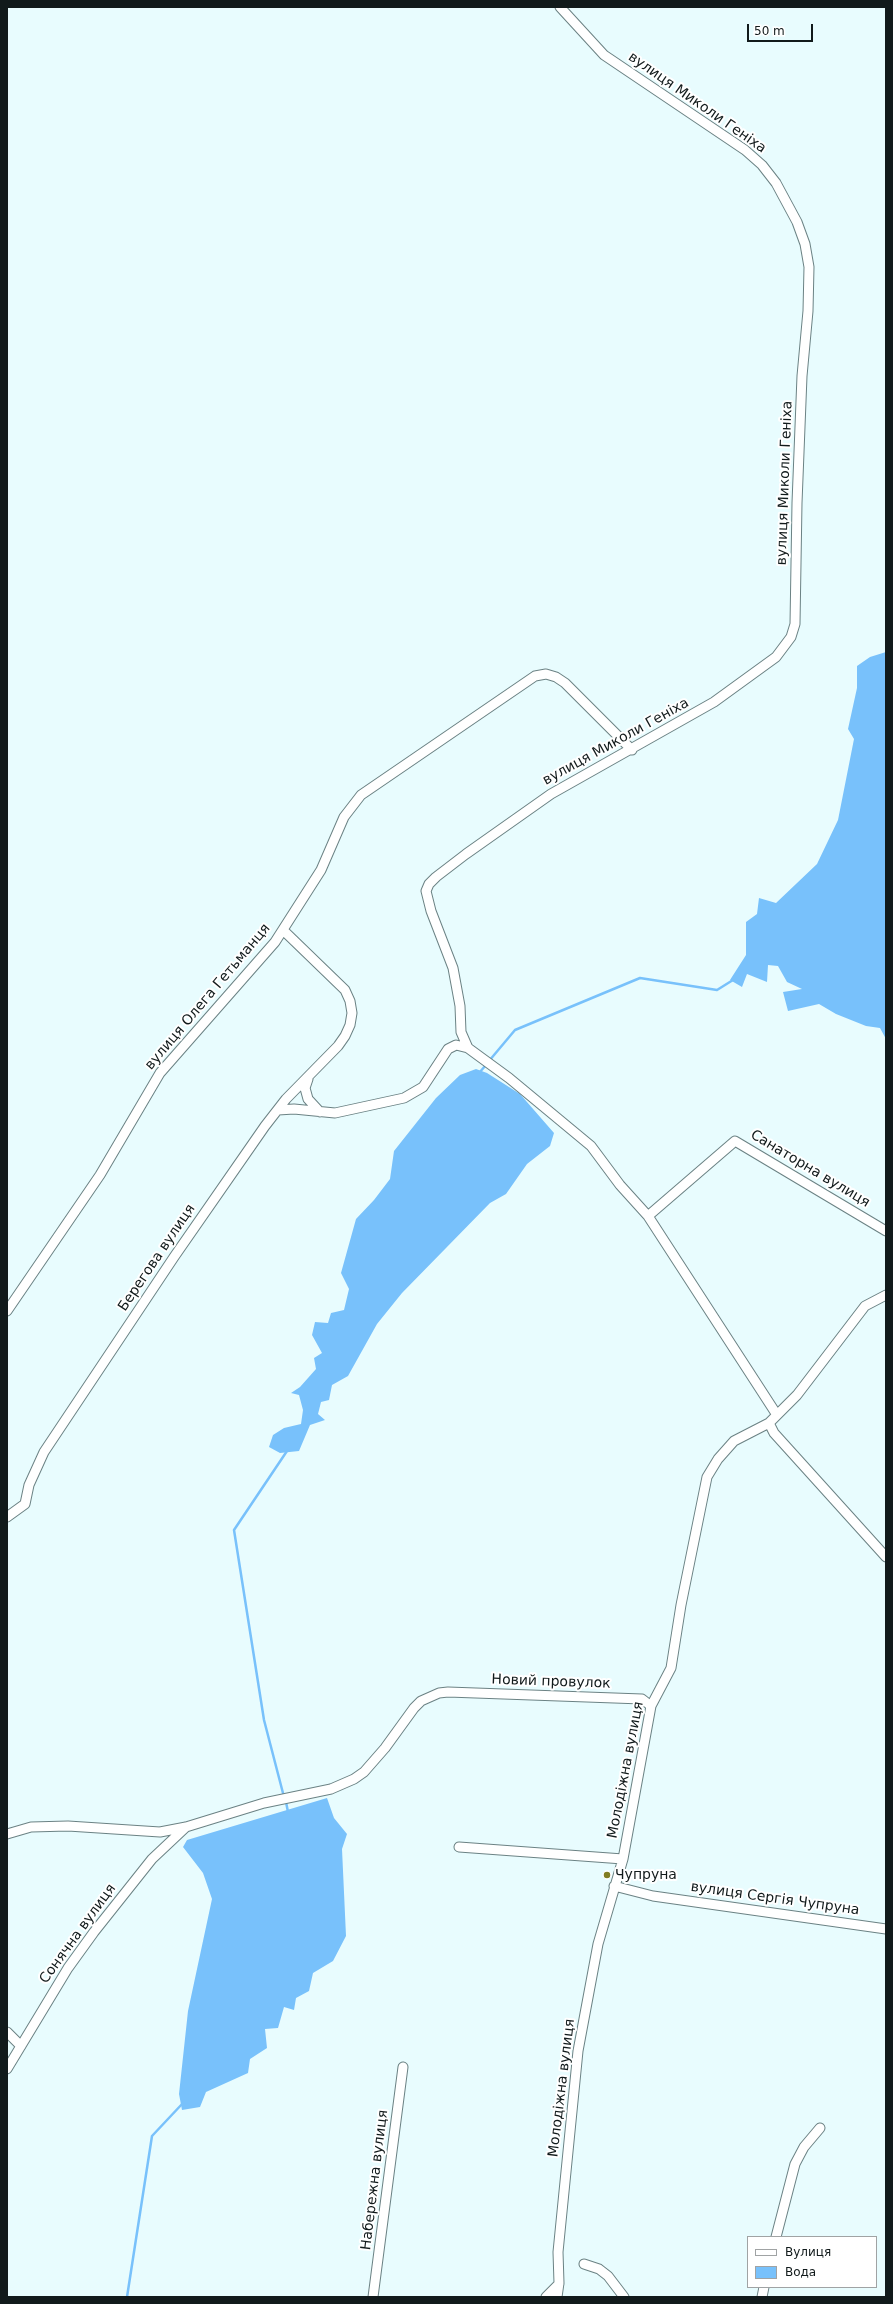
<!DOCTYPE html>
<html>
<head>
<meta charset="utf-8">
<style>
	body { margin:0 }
	#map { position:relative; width:893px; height:2304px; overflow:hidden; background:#e8fcfe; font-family:"DejaVu Sans",sans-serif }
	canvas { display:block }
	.frame { position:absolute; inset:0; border:8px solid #111a1b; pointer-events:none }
	.legend { position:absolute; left:747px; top:2236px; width:130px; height:52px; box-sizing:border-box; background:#fff; border:1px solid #a0a3a4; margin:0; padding:5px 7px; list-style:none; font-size:12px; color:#111a1b }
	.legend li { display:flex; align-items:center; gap:8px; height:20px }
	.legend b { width:20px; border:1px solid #a0a3a4 }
	.scale { position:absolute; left:747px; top:24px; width:66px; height:18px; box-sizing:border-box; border:2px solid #111a1b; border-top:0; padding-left:5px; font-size:12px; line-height:14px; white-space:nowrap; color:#111a1b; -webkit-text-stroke:3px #fff; paint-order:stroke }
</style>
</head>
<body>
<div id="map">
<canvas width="893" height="2304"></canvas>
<div class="frame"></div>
<ul class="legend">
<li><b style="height:5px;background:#fff"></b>Вулиця</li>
<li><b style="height:11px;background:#78c1fb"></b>Вода</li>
</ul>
<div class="scale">50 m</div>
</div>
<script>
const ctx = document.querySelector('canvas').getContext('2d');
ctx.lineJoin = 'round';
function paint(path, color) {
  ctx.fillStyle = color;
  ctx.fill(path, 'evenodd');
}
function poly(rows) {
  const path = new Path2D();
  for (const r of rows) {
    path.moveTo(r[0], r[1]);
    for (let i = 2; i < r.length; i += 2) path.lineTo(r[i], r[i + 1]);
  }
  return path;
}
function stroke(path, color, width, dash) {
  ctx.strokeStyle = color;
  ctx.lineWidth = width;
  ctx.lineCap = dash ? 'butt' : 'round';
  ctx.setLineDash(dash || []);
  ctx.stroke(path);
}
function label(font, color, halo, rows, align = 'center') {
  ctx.font = font + ' "DejaVu Sans",sans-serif';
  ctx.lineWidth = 4;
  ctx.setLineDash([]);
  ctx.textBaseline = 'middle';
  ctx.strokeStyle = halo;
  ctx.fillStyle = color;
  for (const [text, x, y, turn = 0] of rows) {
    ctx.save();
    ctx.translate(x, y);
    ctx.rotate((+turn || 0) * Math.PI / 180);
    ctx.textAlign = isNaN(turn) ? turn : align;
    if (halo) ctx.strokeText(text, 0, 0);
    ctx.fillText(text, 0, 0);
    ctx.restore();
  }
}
const water = poly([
	[886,652,886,1039,880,1028,866,1026,836,1014,819,1004,788,1011,783,992,802,989,787,982,778,966,768,965,767,982,747,974,742,987,730,980,746,955,746,922,757,914,759,898,776,903,817,864,838,820,854,739,848,729,857,688,857,666,870,657],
	[476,1069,487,1073,520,1094,554,1133,550,1146,527,1164,506,1194,490,1203,402,1293,377,1324,348,1376,332,1385,329,1400,321,1402,318,1414,325,1420,310,1425,299,1451,280,1453,269,1447,273,1435,284,1428,301,1424,303,1410,299,1395,291,1393,300,1387,316,1369,314,1358,322,1353,312,1335,315,1322,328,1323,331,1313,344,1310,349,1289,341,1273,356,1219,374,1200,390,1179,394,1151,436,1098,460,1075],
	[327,1798,334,1818,347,1834,342,1849,346,1936,333,1961,313,1973,309,1991,296,1998,294,2010,284,2007,278,2028,265,2029,267,2048,250,2059,248,2073,206,2092,200,2107,182,2110,179,2094,188,2011,212,1899,203,1873,183,1847,187,1840]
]);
const stream = poly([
	[489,1061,515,1030,640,978,717,990,733,980],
	[479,1073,486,1065],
	[284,1797,264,1720,234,1530,287,1451],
	[286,1802,288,1812],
	[127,2297,152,2136,183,2103]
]);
const minor = poly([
	[560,7,604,55,745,150,762,165,776,183,797,222,805,244,809,267,808,311,802,376,797,503,795,624,791,637,776,657,714,702,551,794,466,854,436,877,429,884,426,891,431,911,453,968,460,1006,461,1032,468,1048,509,1078,591,1146,620,1185,648,1216,777,1415],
	[308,1079,305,1088,308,1099,320,1112],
	[278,1110,294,1109,335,1113,404,1098,423,1087,448,1049,456,1045,468,1048],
	[648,1216,735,1141,886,1231],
	[7,1311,100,1175,160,1073,275,942,321,870,344,817,361,795,535,676,546,674,556,677,565,683,632,750],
	[769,1423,774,1433,886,1557],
	[7,1517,25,1504,29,1485,44,1452,174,1257,265,1126,286,1099,338,1046,345,1036,350,1025,352,1013,350,1001,345,990,283,930],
	[7,1834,31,1827,68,1826,160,1832,186,1827,264,1803,331,1789,354,1779,364,1772,385,1748,414,1708,421,1701,439,1693,448,1692,642,1699,651,1706],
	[459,1847,623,1859],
	[614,1886,653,1896,886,1929],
	[7,2032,21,2046],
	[7,2069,68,1968,94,1932,152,1859,186,1827],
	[776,2237,795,2164,804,2147,820,2128],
	[584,2264,599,2269,608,2276,624,2297],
	[373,2297,403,2067],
	[546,2297,559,2284],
	[557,2297,559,2283,558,2252,578,2051,598,1944,623,1859,651,1706,671,1668,681,1605,707,1477,718,1459,734,1441,769,1423,797,1395,865,1306,886,1295],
	[762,2297,764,2287]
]);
const markers = [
	[607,1875,4,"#827d23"]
];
const streetNames = [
	["вулиця Миколи Геніха",697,103,35],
	["вулиця Миколи Геніха",785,483,-88],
	["вулиця Миколи Геніха",616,742,-29],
	["вулиця Олега Гетьманця",208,997,-50],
	["Санаторна вулиця",810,1169,31],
	["Берегова вулиця",157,1258,-56],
	["Новий провулок",551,1682,2],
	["Молодіжна вулиця",626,1770,-79],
	["вулиця Сергія Чупруна",775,1899,8],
	["Сонячна вулиця",78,1934,-54],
	["Молодіжна вулиця",562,2088,-83],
	["Набережна вулиця",375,2180,-83]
];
const poiNames = [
	["Чупруна",615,1875]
];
paint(water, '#78c1fb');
stroke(stream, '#78c1fb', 2.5);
stroke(minor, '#6b8284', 11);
stroke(minor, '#fff', 9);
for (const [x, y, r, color] of markers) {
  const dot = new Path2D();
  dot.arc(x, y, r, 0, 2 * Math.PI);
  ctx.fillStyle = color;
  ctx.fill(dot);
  stroke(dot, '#fff', 1.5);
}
label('14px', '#111a1b', '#fff', streetNames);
label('14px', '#111a1b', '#fff', poiNames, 'left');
</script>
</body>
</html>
